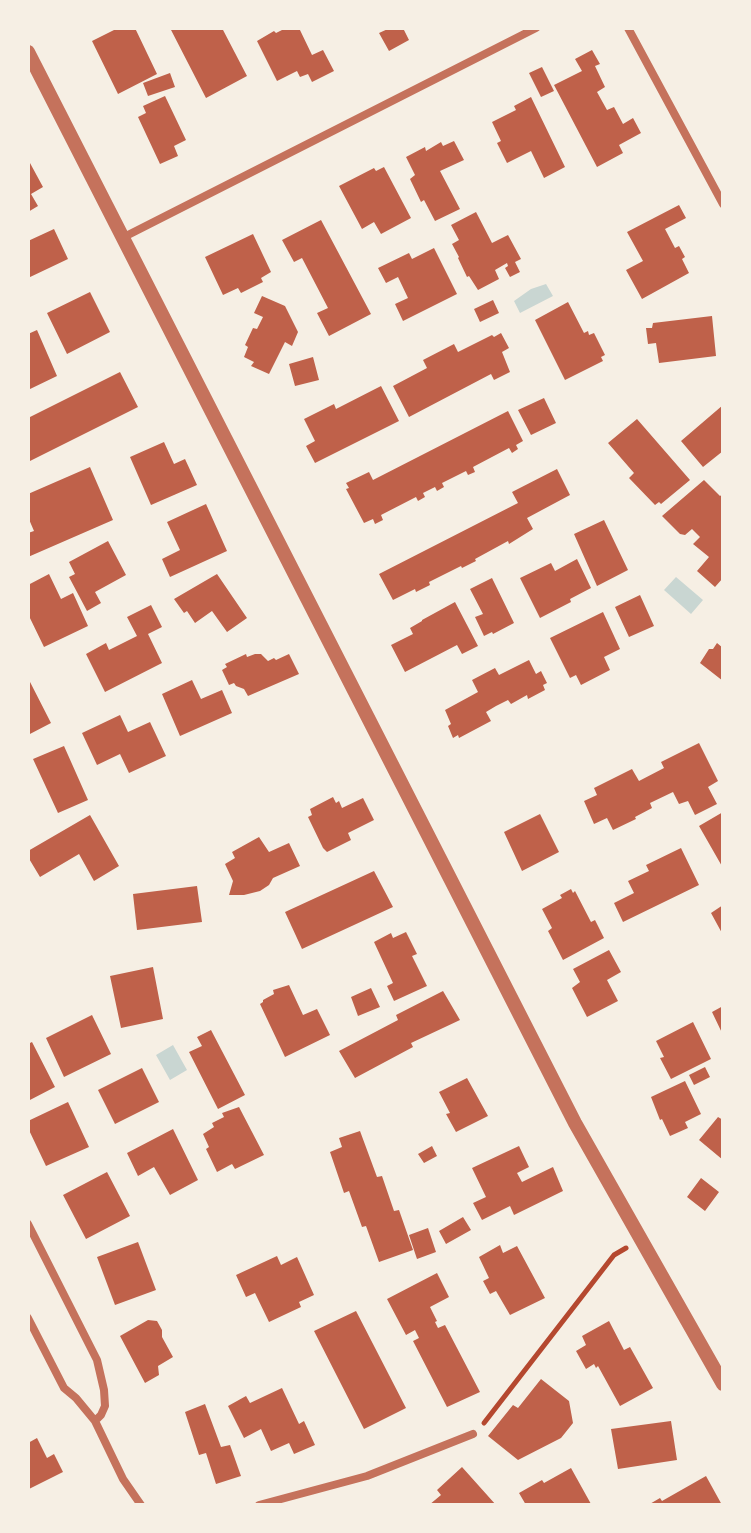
<!DOCTYPE html>
<html>
<head>
<meta charset="utf-8">
<style>
	body { margin:0 }
	#map { position:relative; width:751px; height:1533px; overflow:hidden; background:#f6efe4; font-family:"Alegreya Sans",sans-serif }
	canvas { display:block }
	.frame { position:absolute; inset:0; border:30px solid #f6efe4; pointer-events:none }
</style>
</head>
<body>
<div id="map">
<canvas width="751" height="1533"></canvas>
<div class="frame"></div>
</div>
<script>
const ctx = document.querySelector('canvas').getContext('2d');
ctx.lineJoin = 'round';
function paint(path, color) {
  ctx.fillStyle = color;
  ctx.fill(path, 'evenodd');
}
function poly(rows) {
  const path = new Path2D();
  for (const r of rows) {
    path.moveTo(r[0], r[1]);
    for (let i = 2; i < r.length; i += 2) path.lineTo(r[i], r[i + 1]);
  }
  return path;
}
function stroke(path, color, width, dash) {
  ctx.strokeStyle = color;
  ctx.lineWidth = width;
  ctx.lineCap = dash ? 'butt' : 'round';
  ctx.setLineDash(dash || []);
  ctx.stroke(path);
}
const water = poly([
	[546,284,553,296,520,313,514,301,531,289],
	[676,577,703,600,691,614,664,590],
	[173,1045,187,1070,170,1080,156,1055]
]);
const building = poly([
	[118,28,135,28,157,74,118,94,92,41],
	[170,28,222,28,247,76,206,98],
	[286,28,299,28,312,55,323,50,334,71,312,82,308,74,300,77,297,71,277,81,257,41,274,31,276,33],
	[390,28,403,28,409,40,389,51,379,33],
	[592,50,600,64,595,66,605,87,597,92,607,110,614,107,623,124,633,118,641,133,619,145,623,153,597,167,554,85,582,71,575,59],
	[542,67,554,91,541,97,529,73],
	[170,73,175,87,148,96,143,83],
	[165,96,186,140,174,146,178,156,160,164,138,117,146,113,143,106],
	[531,97,565,167,544,178,531,151,507,163,497,143,501,141,492,122,516,110,514,106],
	[454,141,464,160,440,171,460,209,435,221,424,200,421,202,410,179,415,175,406,157,425,147,426,151,441,142,443,146],
	[30,163,43,187,31,194,38,206,28,212,28,165],
	[384,167,411,218,381,234,374,222,362,229,339,186,374,168,376,171],
	[679,205,686,218,665,229,675,248,679,246,685,257,682,259,689,273,642,299,626,270,643,261,627,232],
	[476,212,492,243,508,235,521,259,515,262,520,272,510,277,505,268,508,266,507,263,495,270,499,279,478,290,469,276,467,277,458,258,459,257,452,244,459,240,451,225],
	[321,220,371,314,329,336,317,313,328,308,302,258,294,262,282,240],
	[54,229,68,259,28,278,28,241],
	[253,234,271,272,261,278,263,282,241,293,238,288,223,295,205,257],
	[434,248,457,294,403,321,395,304,408,298,398,277,386,283,378,268,409,253,412,259],
	[90,292,110,332,67,354,47,313],
	[262,296,285,306,298,332,292,346,285,342,269,374,251,366,254,362,244,357,248,347,245,345,253,328,257,329,263,317,254,313],
	[493,300,499,313,480,322,474,309],
	[568,302,584,333,588,331,589,335,594,333,605,355,601,357,603,361,565,380,535,320],
	[712,316,716,356,659,363,656,343,648,344,646,328,652,328,653,323],
	[37,330,57,376,28,390,28,334],
	[501,333,509,348,502,352,510,372,494,380,491,374,409,417,393,386,427,368,423,360,454,344,458,352,492,335,494,337],
	[313,357,319,380,295,386,289,364],
	[120,372,138,407,28,462,28,418],
	[381,386,399,421,315,463,306,446,315,441,304,419,334,404,336,409],
	[544,398,556,423,531,435,518,410],
	[723,405,723,451,703,467,681,441],
	[508,411,523,441,516,445,518,449,512,453,509,448,473,467,475,472,468,475,466,471,442,483,444,487,437,491,435,487,423,493,425,497,418,501,416,497,381,515,383,520,375,524,373,519,364,523,346,489,349,488,346,483,369,472,373,480],
	[637,419,690,480,661,504,659,502,655,505,629,478,634,473,608,443],
	[164,442,174,464,185,459,197,485,151,505,130,457],
	[90,467,113,520,28,557,28,533,34,531,28,517,28,494],
	[557,469,570,495,527,518,533,529,509,544,508,541,475,559,476,561,462,568,461,566,429,582,430,585,416,592,415,589,393,600,379,574,518,503,512,492],
	[704,480,720,496,723,494,723,578,715,587,697,571,709,557,693,544,700,537,692,529,685,535,680,534,662,516],
	[206,504,227,551,170,577,162,559,180,550,167,522],
	[604,520,628,570,597,586,574,534],
	[108,541,126,575,95,592,101,603,87,611,69,577,75,574,69,562],
	[577,559,591,588,570,599,571,602,540,618,520,578,551,563,555,571],
	[49,574,61,599,73,593,88,626,44,647,28,614,28,585],
	[217,574,247,618,227,632,212,611,195,623,187,611,184,613,174,599],
	[492,578,514,623,493,634,492,632,484,636,475,617,483,614,470,589],
	[640,595,654,626,629,637,615,607],
	[455,602,478,646,462,654,457,645,405,672,391,645,413,634,410,628,422,621,422,620],
	[151,605,162,627,148,634,162,663,105,692,86,654,106,643,109,650,137,636,127,617],
	[603,612,620,649,604,657,610,670,581,685,576,675,570,678,550,638],
	[717,643,723,648,723,681,700,663,709,649,713,649],
	[246,654,247,657,255,654,261,654,268,661,274,658,276,660,289,654,299,674,248,696,244,689,236,686,234,683,229,685,222,670,227,667,225,664],
	[529,660,536,674,541,671,547,683,543,685,545,690,528,699,527,695,511,704,508,700,496,706,486,712,491,721,459,738,458,735,453,738,448,726,451,724,445,710,478,692,472,680,495,668,499,675],
	[28,678,51,723,28,735],
	[192,680,201,699,222,690,232,713,180,736,162,694],
	[120,715,128,732,150,722,166,756,129,773,120,754,97,765,82,733],
	[699,743,718,781,708,787,717,804,695,815,688,801,679,804,673,792,650,803,652,808,635,817,636,819,613,830,607,818,594,824,584,801,597,795,594,788,632,769,639,781,664,768,661,762],
	[64,746,88,800,58,813,33,759],
	[333,797,336,803,339,801,342,808,363,798,374,820,348,833,351,840,327,852,323,848,308,817,312,815,310,809],
	[723,812,723,868,699,826],
	[540,814,559,852,522,871,504,832],
	[90,815,119,866,94,881,79,854,40,877,28,857,28,851],
	[259,837,269,852,289,843,300,866,273,878,269,885,260,891,244,895,229,895,233,881,225,864,235,858,232,852],
	[681,848,699,885,623,922,614,903,634,893,628,881,649,871,646,865],
	[374,871,393,907,302,949,285,912],
	[197,886,202,922,137,930,133,894],
	[571,889,573,893,575,891,591,922,595,920,604,938,563,960,548,931,552,928,542,909,562,898,560,895],
	[723,905,723,935,711,913],
	[406,932,417,954,412,956,427,986,394,1001,387,986,393,983,374,942,391,933,393,938],
	[609,950,621,972,607,980,618,1001,587,1017,572,988,580,982,573,969],
	[153,967,163,1019,121,1028,110,976],
	[289,985,303,1015,317,1009,330,1035,285,1057,260,1004,263,1002,263,1000,274,994,273,990],
	[371,988,380,1007,358,1016,351,997],
	[443,991,460,1020,411,1043,413,1047,355,1078,339,1051,398,1020,396,1015],
	[723,1006,723,1035,712,1012],
	[92,1015,111,1054,64,1077,46,1038],
	[693,1022,711,1059,671,1079,660,1058,664,1057,656,1041],
	[211,1030,245,1095,218,1109,189,1052,202,1046,197,1037],
	[32,1042,55,1087,28,1101,28,1044],
	[705,1067,710,1077,694,1085,689,1075],
	[142,1068,159,1102,115,1124,98,1090],
	[467,1078,488,1116,456,1132,446,1114,450,1113,439,1092],
	[685,1081,701,1114,685,1122,688,1128,670,1136,662,1119,660,1120,651,1097],
	[68,1102,89,1147,46,1166,28,1128,28,1121],
	[239,1107,264,1155,235,1169,232,1164,217,1172,206,1149,209,1147,203,1134,214,1127,212,1123,224,1117,222,1113],
	[718,1117,723,1120,723,1160,699,1140],
	[173,1129,198,1180,170,1195,154,1167,138,1176,127,1153],
	[360,1131,377,1177,382,1176,394,1211,399,1210,413,1250,379,1262,366,1226,362,1227,349,1191,344,1193,330,1152,342,1147,339,1138],
	[432,1146,437,1156,424,1163,418,1154],
	[519,1146,529,1167,517,1173,522,1182,553,1167,563,1191,514,1215,510,1206,482,1220,473,1203,486,1197,472,1168],
	[107,1172,130,1216,86,1239,63,1195],
	[701,1178,719,1192,705,1211,687,1197],
	[463,1217,471,1230,446,1244,439,1231],
	[428,1228,436,1252,417,1259,409,1235],
	[138,1242,156,1290,115,1305,97,1257],
	[500,1245,503,1253,517,1246,545,1298,510,1315,496,1291,490,1294,483,1281,489,1278,479,1257],
	[277,1256,281,1265,297,1257,314,1295,299,1302,301,1307,269,1322,255,1293,246,1297,236,1275],
	[437,1273,449,1297,430,1307,437,1321,435,1322,438,1328,445,1325,480,1392,447,1407,413,1341,419,1338,415,1330,406,1335,387,1299],
	[356,1311,406,1408,364,1429,314,1331],
	[148,1320,157,1321,162,1330,162,1337,173,1357,158,1366,159,1375,145,1383,120,1336],
	[609,1321,624,1350,630,1347,653,1388,620,1406,598,1366,596,1368,594,1364,586,1369,576,1351,586,1345,582,1336],
	[541,1379,569,1401,573,1423,561,1438,518,1460,488,1436,513,1405,518,1408],
	[282,1388,299,1424,304,1421,315,1445,294,1454,289,1443,271,1451,261,1429,244,1438,228,1406,246,1396,250,1403],
	[205,1404,221,1447,230,1445,241,1476,216,1484,206,1453,199,1455,185,1412],
	[671,1421,677,1460,618,1469,611,1429],
	[37,1438,47,1458,54,1454,63,1472,29,1489,28,1443],
	[462,1467,496,1505,429,1505,441,1495,437,1490],
	[571,1468,591,1504,526,1505,519,1493,542,1480,544,1483],
	[706,1476,722,1505,648,1505,660,1498,662,1501]
]);
const path = poly([
	[484,1423,614,1255,626,1248]
]);
const minor = poly([
	[628,28,723,204],
	[124,237,536,28],
	[28,1224,97,1360,104,1390,105,1406,101,1415,95,1421],
	[28,1318,64,1388,76,1398,95,1421,123,1479,141,1505],
	[259,1505,367,1476,473,1434]
]);
const tertiary = poly([
	[28,52,575,1123,723,1384]
]);
paint(water, '#c9d6d2');
paint(building, '#bf614a');
stroke(path, '#b5482f', 5);
stroke(minor, '#c5725c', 8);
stroke(tertiary, '#c5725c', 14);
</script>
</body>
</html>
